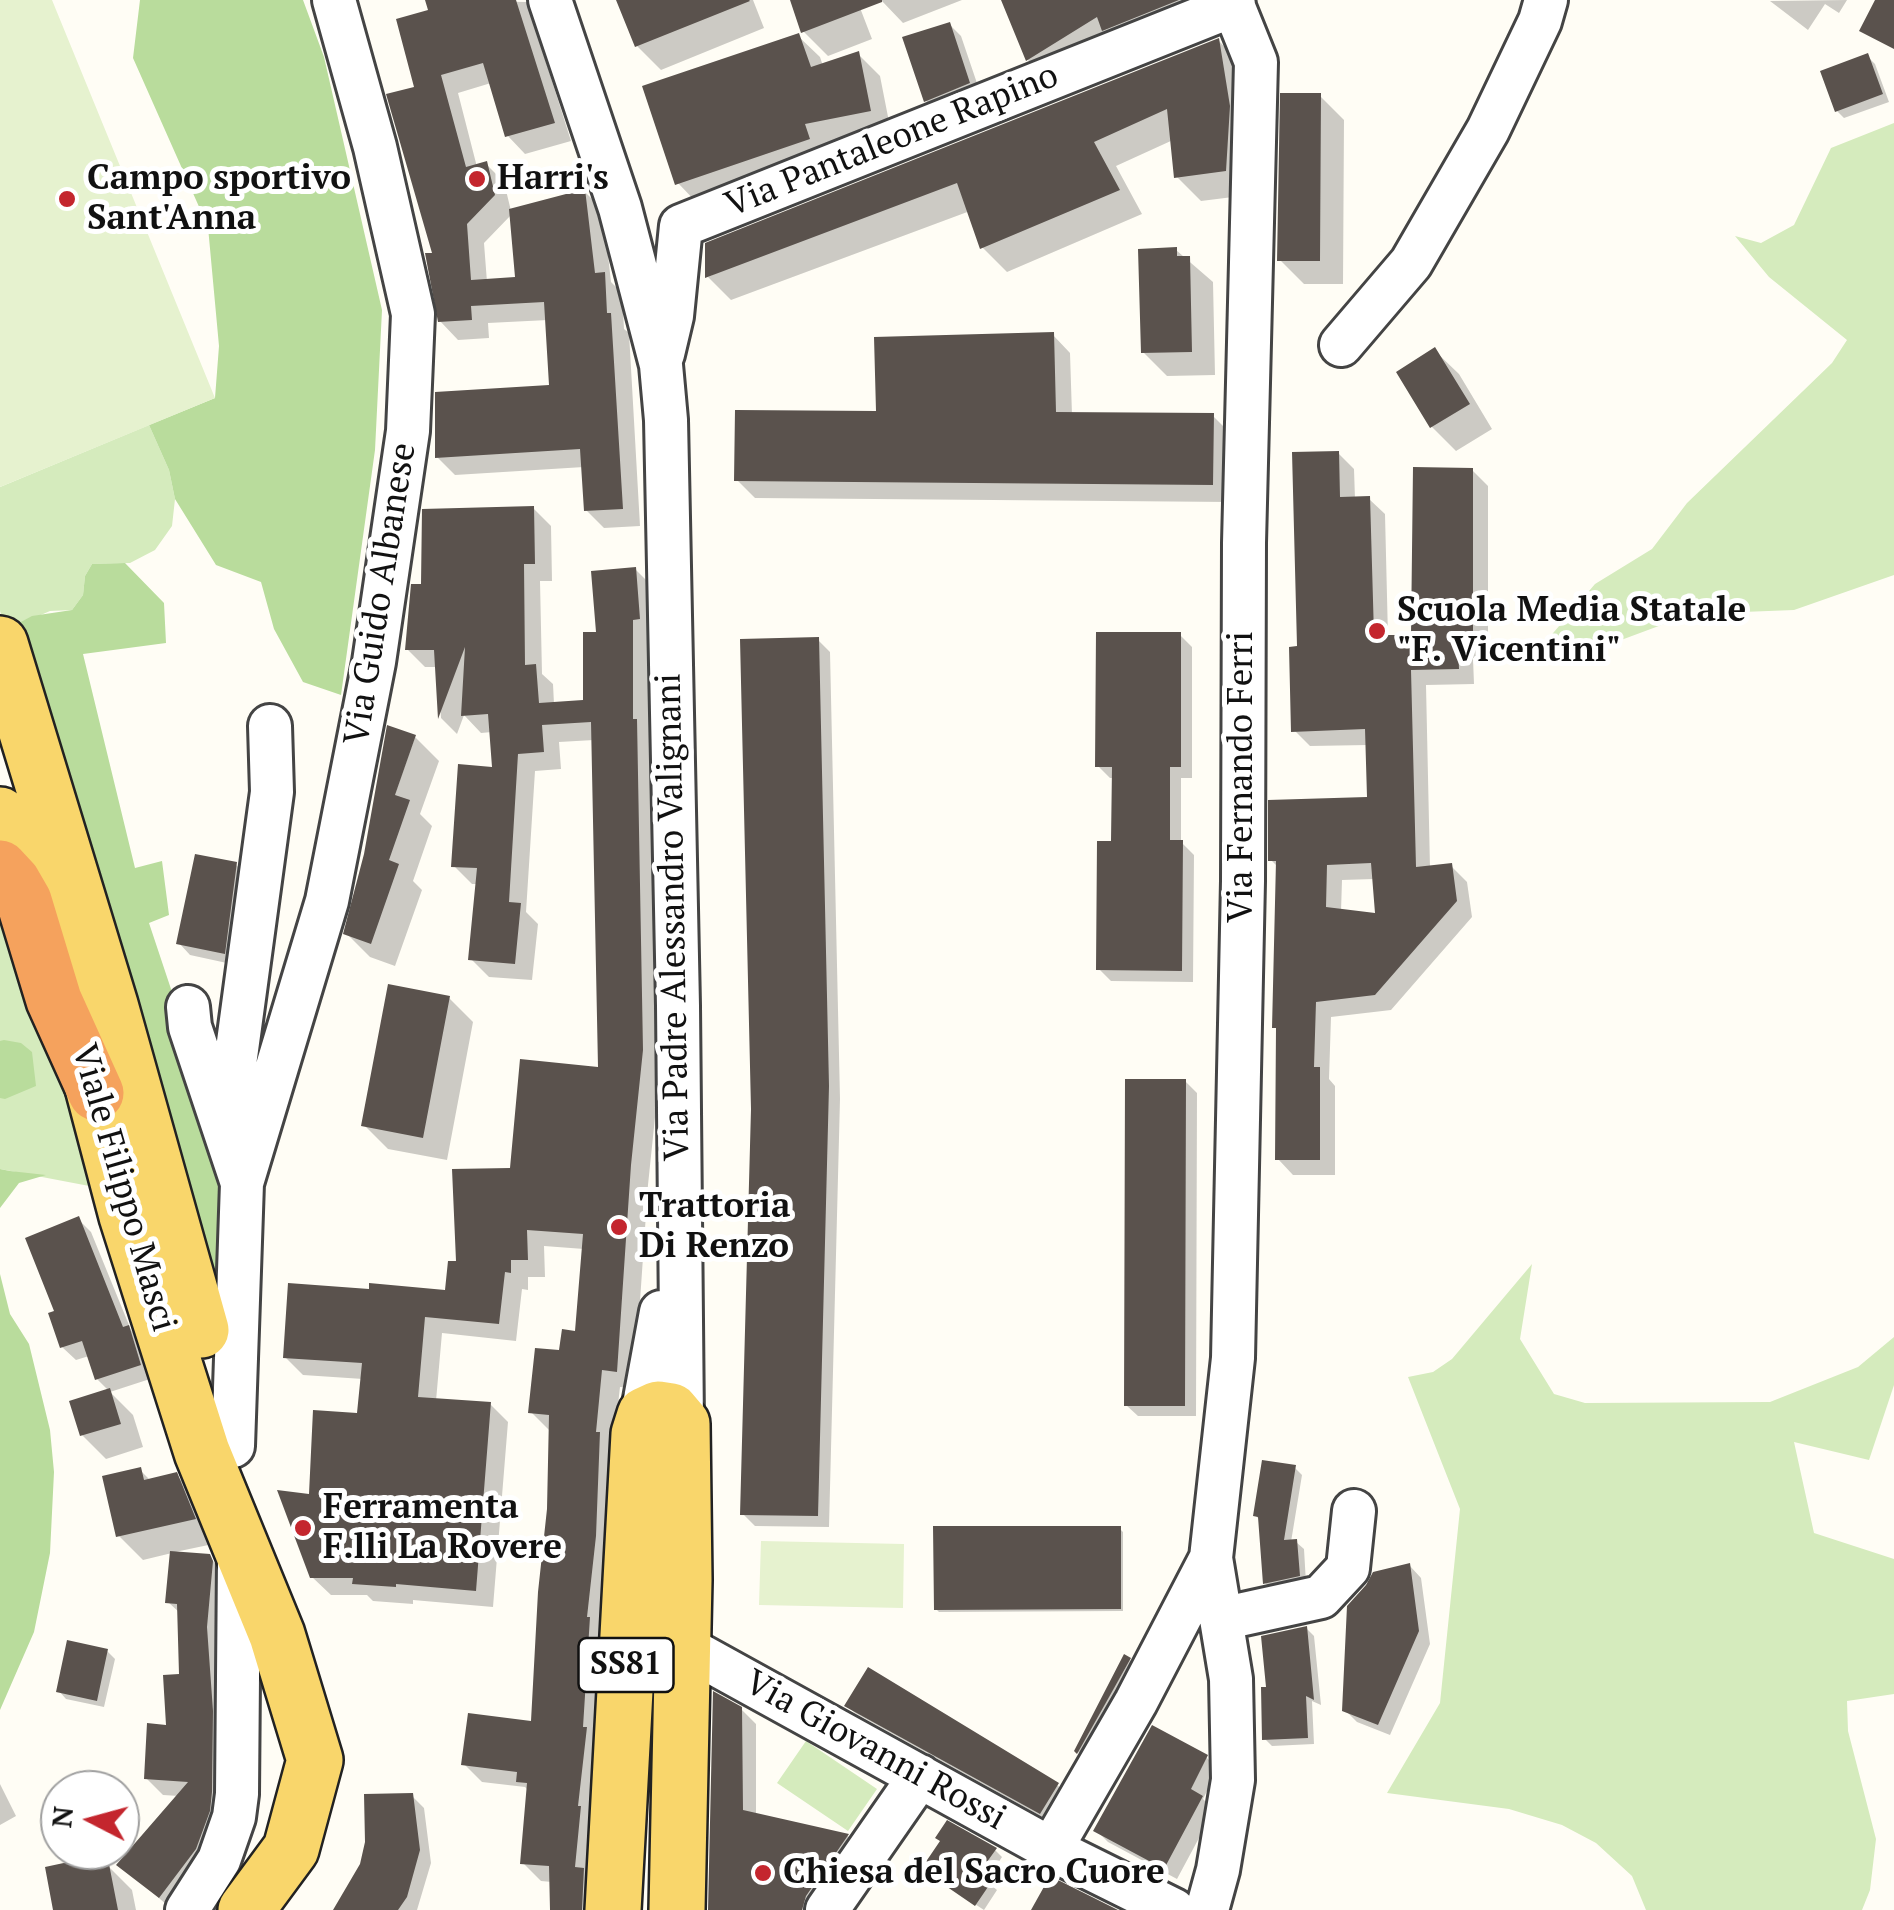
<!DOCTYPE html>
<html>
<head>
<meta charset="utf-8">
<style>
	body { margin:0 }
	#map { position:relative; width:1894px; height:1910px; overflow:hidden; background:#fffdf5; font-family:"PT Serif",serif }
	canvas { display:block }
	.north { position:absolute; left:40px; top:1770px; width:100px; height:100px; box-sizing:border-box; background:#fff; border:2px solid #a0a0a0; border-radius:50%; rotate:276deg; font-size:28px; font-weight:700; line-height:40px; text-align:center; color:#111 }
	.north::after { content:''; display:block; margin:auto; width:35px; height:45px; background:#c4262e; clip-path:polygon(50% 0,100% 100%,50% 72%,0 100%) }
</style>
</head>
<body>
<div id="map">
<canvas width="1894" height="1910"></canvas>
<div class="north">N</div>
</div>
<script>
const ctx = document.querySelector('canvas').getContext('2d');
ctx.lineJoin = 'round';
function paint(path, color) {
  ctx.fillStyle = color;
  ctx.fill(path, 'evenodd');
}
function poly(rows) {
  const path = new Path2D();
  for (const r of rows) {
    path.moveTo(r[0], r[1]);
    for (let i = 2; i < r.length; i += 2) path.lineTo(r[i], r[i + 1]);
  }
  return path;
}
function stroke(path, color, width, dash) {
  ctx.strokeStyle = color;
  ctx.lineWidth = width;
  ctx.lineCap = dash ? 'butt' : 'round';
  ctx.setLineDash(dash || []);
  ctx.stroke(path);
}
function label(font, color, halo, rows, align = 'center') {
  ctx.font = font + ' "PT Serif",serif';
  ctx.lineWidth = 10;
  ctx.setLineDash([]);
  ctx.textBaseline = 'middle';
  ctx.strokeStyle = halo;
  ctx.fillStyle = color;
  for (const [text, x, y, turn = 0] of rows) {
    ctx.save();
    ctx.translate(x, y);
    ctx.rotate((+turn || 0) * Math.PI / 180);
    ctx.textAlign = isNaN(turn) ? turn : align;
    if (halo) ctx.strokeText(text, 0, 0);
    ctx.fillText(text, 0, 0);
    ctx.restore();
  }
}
const green = poly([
	[1894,123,1894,575,1794,610,1691,614,1605,646,1536,653,1595,584,1652,549,1687,503,1832,363,1847,340,1769,277,1735,236,1761,243,1794,225,1831,148],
	[149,425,169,470,175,499,172,526,155,550,130,563,92,564,85,576,83,595,72,610,50,611,6,630,0,611,0,487],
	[0,902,105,1189,0,1169],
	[1532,1264,1520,1339,1554,1394,1585,1403,1770,1402,1858,1367,1894,1337,1894,1385,1869,1460,1794,1442,1814,1533,1894,1559,1894,1694,1847,1701,1848,1731,1876,1839,1870,1890,1862,1910,1646,1910,1632,1876,1596,1843,1562,1825,1509,1809,1387,1793,1440,1703,1460,1509,1408,1377,1433,1372,1452,1359],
	[806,1741,877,1789,848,1831,777,1783]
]);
const forest = poly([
	[140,0,303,0,324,57,382,310,375,450,341,695,303,682,274,629,261,582,216,565,175,499,169,470,149,425,215,398,219,346,208,227,133,58],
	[125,563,164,603,166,643,83,654,135,868,162,861,169,915,149,923,236,1184,226,1335,6,630,32,616,72,610,83,595,85,576,92,564],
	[4,1040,21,1043,32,1052,36,1086,5,1099,0,1098,0,1041],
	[0,1169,10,1171,46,1175,19,1183,0,1208],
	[0,1274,10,1314,29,1344,50,1430,54,1472,50,1553,34,1632,0,1710]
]);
const pitch = poly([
	[0,0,52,0,215,398,0,487],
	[761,1541,904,1544,903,1608,759,1605]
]);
const shadow = poly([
	[428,0,527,2,571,141,525,154,507,135,491,83,458,93,477,167,486,164,504,182,511,211,585,192,603,210,611,282,622,293,624,329,629,333,640,526,604,528,586,510,584,467,455,475,437,457,552,387,548,320,488,323,489,338,458,340,440,321,417,89,431,12],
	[512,214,518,280,487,282,484,243],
	[619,0,753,0,764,28,661,70,637,46],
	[792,0,857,0,872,39,828,56,804,32],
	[881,0,962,0,903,23],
	[1003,0,1206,0,1049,81,1028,60],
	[1847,0,1839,13,1825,4,1808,30,1770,1],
	[949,24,961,36,981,95,938,113,926,101],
	[798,36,820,57,823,66,858,54,880,76,891,132,825,145,830,160,699,205,678,183],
	[1219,41,1242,65,1249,195,1201,201,1177,177,1173,140,1116,166,1142,214,1007,272,983,248,970,211,731,300,708,277],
	[1867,56,1875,64,1889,102,1844,118,1837,111],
	[1320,96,1344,120,1343,284,1304,284,1280,260],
	[1176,250,1213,282,1215,375,1167,376,1143,352],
	[1053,335,1070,353,1072,415,1213,416,1231,434,1230,502,755,498,737,480],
	[1435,351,1459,374,1492,429,1456,451,1432,427,1399,373],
	[1338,453,1354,469,1355,499,1369,499,1385,514,1388,637,1414,637,1472,470,1488,486,1488,657,1473,658,1474,684,1426,685,1430,868,1451,866,1467,882,1472,917,1391,1010,1331,1017,1329,1079,1335,1086,1335,1175,1293,1175,1278,1159,1278,1031,1275,1027,1278,867,1271,860,1369,799,1368,745,1310,746,1294,730,1300,648],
	[1374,879,1378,915,1341,912,1342,880],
	[533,508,551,526,552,581,540,581,542,674,553,684,554,704,585,702,599,634,635,569,653,587,650,736,654,740,660,1069,648,1185,634,1388,620,1387,613,1449,600,1910,553,1910,552,1882,541,1881,523,1863,529,1791,525,1787,482,1782,464,1764,534,1724,549,1509,549,1430,531,1412,561,1353,577,1334,584,1249,544,1246,545,1277,528,1277,528,1290,522,1289,516,1341,442,1333,436,1401,490,1404,508,1422,493,1607,413,1600,413,1604,373,1601,367,1595,331,1595,312,1577,311,1497,359,1416,363,1379,303,1375,285,1357,448,1293,459,1264,512,1170,601,1069,594,740,559,742,561,769,535,771,526,912,538,924,532,980,489,977,471,959,478,884,472,884,454,866,495,769,492,732,481,733,464,715,457,734,441,718,438,667,425,667,407,649,424,587],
	[1180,635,1192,647,1192,778,1181,778,1181,842,1194,855,1193,982,1111,981,1099,969,1114,844,1114,778,1110,778,1098,766],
	[818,640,830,652,840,1099,829,1527,755,1526,743,1514],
	[415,737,439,761,420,814,432,826,413,881,422,890,395,966,370,957,346,933],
	[236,865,248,876,236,965,190,955,179,943],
	[449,998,473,1022,447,1160,388,1149,364,1125],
	[1185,1081,1197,1093,1196,1416,1138,1416,1126,1405],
	[78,1219,91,1232,131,1330,141,1341,153,1378,110,1392,133,1415,143,1447,106,1459,82,1435,109,1391,97,1379,89,1356,76,1360,62,1347,57,1313],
	[1294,1467,1302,1475,1291,1542,1296,1542,1304,1549,1306,1583,1273,1590,1265,1583,1260,1520,1256,1516],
	[140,1470,151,1481,176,1475,200,1499,218,1543,175,1552,209,1557,226,1574,225,1829,173,1910,120,1865,179,1796,163,1795,146,1778,168,1727,182,1677,180,1613,168,1602,172,1553,143,1560,119,1536],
	[1120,1529,1123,1532,1123,1611,939,1612,936,1609],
	[1410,1566,1421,1578,1430,1644,1390,1735,1357,1722,1345,1710],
	[1306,1628,1314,1636,1321,1705,1312,1701,1314,1744,1272,1746,1265,1739,1269,1690],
	[107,1651,115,1659,104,1707,66,1699,59,1691],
	[1130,1660,1132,1662,1081,1755,1077,1751],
	[847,1706,1057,1785,1065,1792,1048,1820,855,1713],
	[741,1709,756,1724,756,1816,848,1836,862,1851,821,1910,711,1910],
	[1206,1757,1218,1769,1203,1799,1214,1810,1177,1879,1108,1842,1096,1830],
	[0,1784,16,1816,0,1825],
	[412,1796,424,1808,431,1863,417,1910,336,1910],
	[995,1850,1002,1857,986,1881,997,1890,984,1910,932,1876],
	[86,1861,94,1869,108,1866,132,1890,136,1910,56,1910]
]);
const building = poly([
	[425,0,516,0,555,123,505,137,483,63,441,75,466,167,487,161,495,195,467,224,471,280,515,277,509,209,585,189,595,273,605,272,607,313,611,313,623,509,584,511,580,449,435,458,435,392,549,385,544,302,471,306,472,320,438,322,425,253,432,253,386,94,414,87,396,19,428,10],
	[616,0,749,0,750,1,635,47],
	[790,0,882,0,882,2,801,33],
	[1001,0,1179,0,1102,31,1097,17,1026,61],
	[1875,0,1894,0,1894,49,1859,31],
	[950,22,970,83,924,102,902,37],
	[799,33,811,67,859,51,871,111,805,124,810,139,675,185,642,86],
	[1219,38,1230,106,1226,171,1174,178,1167,109,1094,142,1120,190,980,249,957,183,705,278,705,243],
	[1868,53,1883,94,1835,112,1820,71],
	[1280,93,1321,93,1320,261,1277,261],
	[1177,247,1177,256,1190,256,1192,352,1141,353,1138,249],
	[1054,332,1056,412,1214,413,1213,485,734,481,735,410,876,411,874,337],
	[1435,347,1470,404,1430,428,1396,372],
	[1339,451,1340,497,1370,496,1374,635,1411,635,1413,467,1473,468,1473,642,1458,643,1459,669,1411,670,1416,867,1452,863,1457,901,1375,995,1316,1002,1314,1067,1320,1067,1320,1160,1275,1160,1276,1028,1272,1028,1276,861,1268,861,1268,800,1367,797,1365,729,1291,732,1289,647,1297,646,1292,452],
	[1371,863,1375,913,1326,907,1327,865],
	[534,506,535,564,524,564,525,665,536,664,539,703,583,700,583,632,596,632,591,571,636,567,640,619,633,620,633,719,637,719,643,1050,631,1165,617,1372,602,1370,596,1432,600,1432,596,1536,587,1617,590,1617,583,1727,587,1727,578,1806,581,1806,575,1867,584,1868,582,1910,550,1910,549,1866,520,1864,527,1783,516,1782,517,1772,461,1765,468,1713,531,1721,538,1592,547,1509,549,1415,528,1413,535,1348,559,1350,562,1329,575,1331,583,1234,527,1230,528,1260,511,1260,511,1273,505,1272,499,1324,425,1317,418,1397,491,1402,476,1591,396,1584,396,1587,352,1584,353,1578,310,1578,277,1490,309,1494,313,1410,357,1413,362,1363,283,1358,288,1283,369,1289,369,1283,445,1290,448,1261,456,1261,452,1169,510,1168,520,1059,598,1067,591,722,542,725,544,752,518,754,509,902,521,903,515,964,468,960,477,868,451,867,458,764,492,767,488,714,461,716,465,647,438,719,434,650,405,650,411,584,421,584,422,509],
	[1096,632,1181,632,1181,767,1170,767,1170,840,1183,840,1182,971,1096,970,1097,841,1111,841,1112,767,1095,767],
	[819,637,829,1086,818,1516,740,1515,751,1109,740,639],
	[387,725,416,735,395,795,410,800,389,860,399,864,371,944,343,934,364,854],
	[195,854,237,862,225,954,176,944],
	[388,984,450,996,423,1138,361,1126],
	[1125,1079,1186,1079,1185,1406,1124,1406],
	[79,1216,123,1327,129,1325,141,1365,95,1380,82,1341,60,1348,48,1313,54,1311,25,1238],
	[110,1388,121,1424,80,1436,69,1401],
	[1262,1460,1296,1465,1284,1540,1297,1539,1300,1576,1263,1584,1258,1517,1253,1516],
	[141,1467,144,1480,177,1472,196,1519,116,1537,102,1476],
	[933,1526,1121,1526,1121,1609,934,1610],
	[170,1551,210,1554,213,1561,207,1627,213,1711,212,1792,210,1811,196,1849,159,1898,116,1865,188,1782,144,1779,147,1723,166,1725,163,1675,179,1674,177,1604,165,1603],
	[1410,1563,1419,1631,1378,1725,1342,1711,1347,1606,1366,1585,1373,1572],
	[1307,1626,1314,1700,1306,1696,1308,1738,1262,1740,1261,1687,1266,1687,1261,1636],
	[67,1640,108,1649,97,1701,56,1692],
	[1124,1654,1131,1658,1077,1754,1074,1751],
	[868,1667,1059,1783,1040,1814,844,1706],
	[713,1691,742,1707,743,1810,849,1834,806,1896,802,1910,708,1910],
	[1152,1725,1208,1755,1191,1789,1203,1796,1164,1869,1093,1831],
	[413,1793,420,1850,407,1897,398,1910,333,1910,360,1864,365,1842,364,1794],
	[947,1820,997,1848,979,1873,992,1881,975,1906,921,1869,940,1841,935,1838],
	[87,1858,88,1868,109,1864,118,1910,53,1910,45,1867],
	[1050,1876,1118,1910,1031,1910]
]);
const minor = poly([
	[550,0,620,208,661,365,666,420,678,1006,682,1424],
	[1341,345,1411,263,1488,130,1540,21,1546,0],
	[663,354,672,316,681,226,1234,5],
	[188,1007,190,1027,219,1114],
	[242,1183,219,1114,233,1079,272,792,270,726],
	[641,1421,661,1312],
	[233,1446,242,1183,327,901,374,662,408,431,413,314,375,147,334,0],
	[1221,1619,1321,1597,1348,1568,1354,1511],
	[683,1646,1051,1849,1174,1910],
	[1051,1849,1136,1702,1211,1558,1233,1358,1243,881,1244,543,1256,62,1231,0],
	[187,1910,219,1860,234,1817,237,1794,239,1559],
	[827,1910,920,1776],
	[1207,1910,1218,1870,1233,1780,1231,1679,1211,1558]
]);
const major = poly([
	[0,644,110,1005,201,1330],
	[0,815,26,854,47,928],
	[83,1049,127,1216,202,1452,277,1635,315,1760,291,1849,246,1910],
	[613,1910,639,1434,645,1415,658,1409,671,1411,682,1424,684,1580,677,1910]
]);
const highway = poly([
	[0,868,13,882,24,901,54,1000,96,1093]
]);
const markers = [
	[477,179,10,"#c4262e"],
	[67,199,10,"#c4262e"],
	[1377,631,10,"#c4262e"],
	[619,1227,10,"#c4262e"],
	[303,1528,10,"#c4262e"],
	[763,1873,10,"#c4262e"]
];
const shields = [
	[626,1665,95]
];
const shieldNames = [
	["SS81",626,1665]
];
const streetNames = [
	["Via Pantaleone Rapino",892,141,-22],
	["Via Guido Albanese",381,594,-81],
	["Via Fernando Ferri",1242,777,-90],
	["Via Padre Alessandro Valignani",674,917,-91],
	["Viale Filippo Masci",123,1188,74],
	["Via Giovanni Rossi",875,1751,29]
];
const poiNames = [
	["Campo sportivo",87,179],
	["Sant'Anna",87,219],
	["Harri's",497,179],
	["Scuola Media Statale",1397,611],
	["\"F. Vicentini\"",1397,651],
	["Trattoria",639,1207],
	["Di Renzo",639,1247],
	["Ferramenta",323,1508],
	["F.lli La Rovere",323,1548],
	["Chiesa del Sacro Cuore",783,1873]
];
paint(green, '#d5ebbd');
paint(forest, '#b9dc9c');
paint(pitch, '#e6f2cf');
paint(shadow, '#0003');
paint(building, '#5a524d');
stroke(minor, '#444', 48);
stroke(major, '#222', 60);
stroke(highway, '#222', 60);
stroke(minor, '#fff', 42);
stroke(major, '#f9d66b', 55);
stroke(highway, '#f5a25d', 55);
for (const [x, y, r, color] of markers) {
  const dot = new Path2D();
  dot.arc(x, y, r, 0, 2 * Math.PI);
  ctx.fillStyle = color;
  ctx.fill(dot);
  stroke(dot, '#fff', 4);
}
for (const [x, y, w] of shields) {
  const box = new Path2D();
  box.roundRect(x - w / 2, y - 27, w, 54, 8);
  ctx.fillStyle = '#fff';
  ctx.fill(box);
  stroke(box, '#111', 2.5);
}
label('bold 32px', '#111', null, shieldNames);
label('35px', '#111', '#fff', streetNames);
label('bold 35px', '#111', '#fff', poiNames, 'left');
</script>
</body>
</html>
